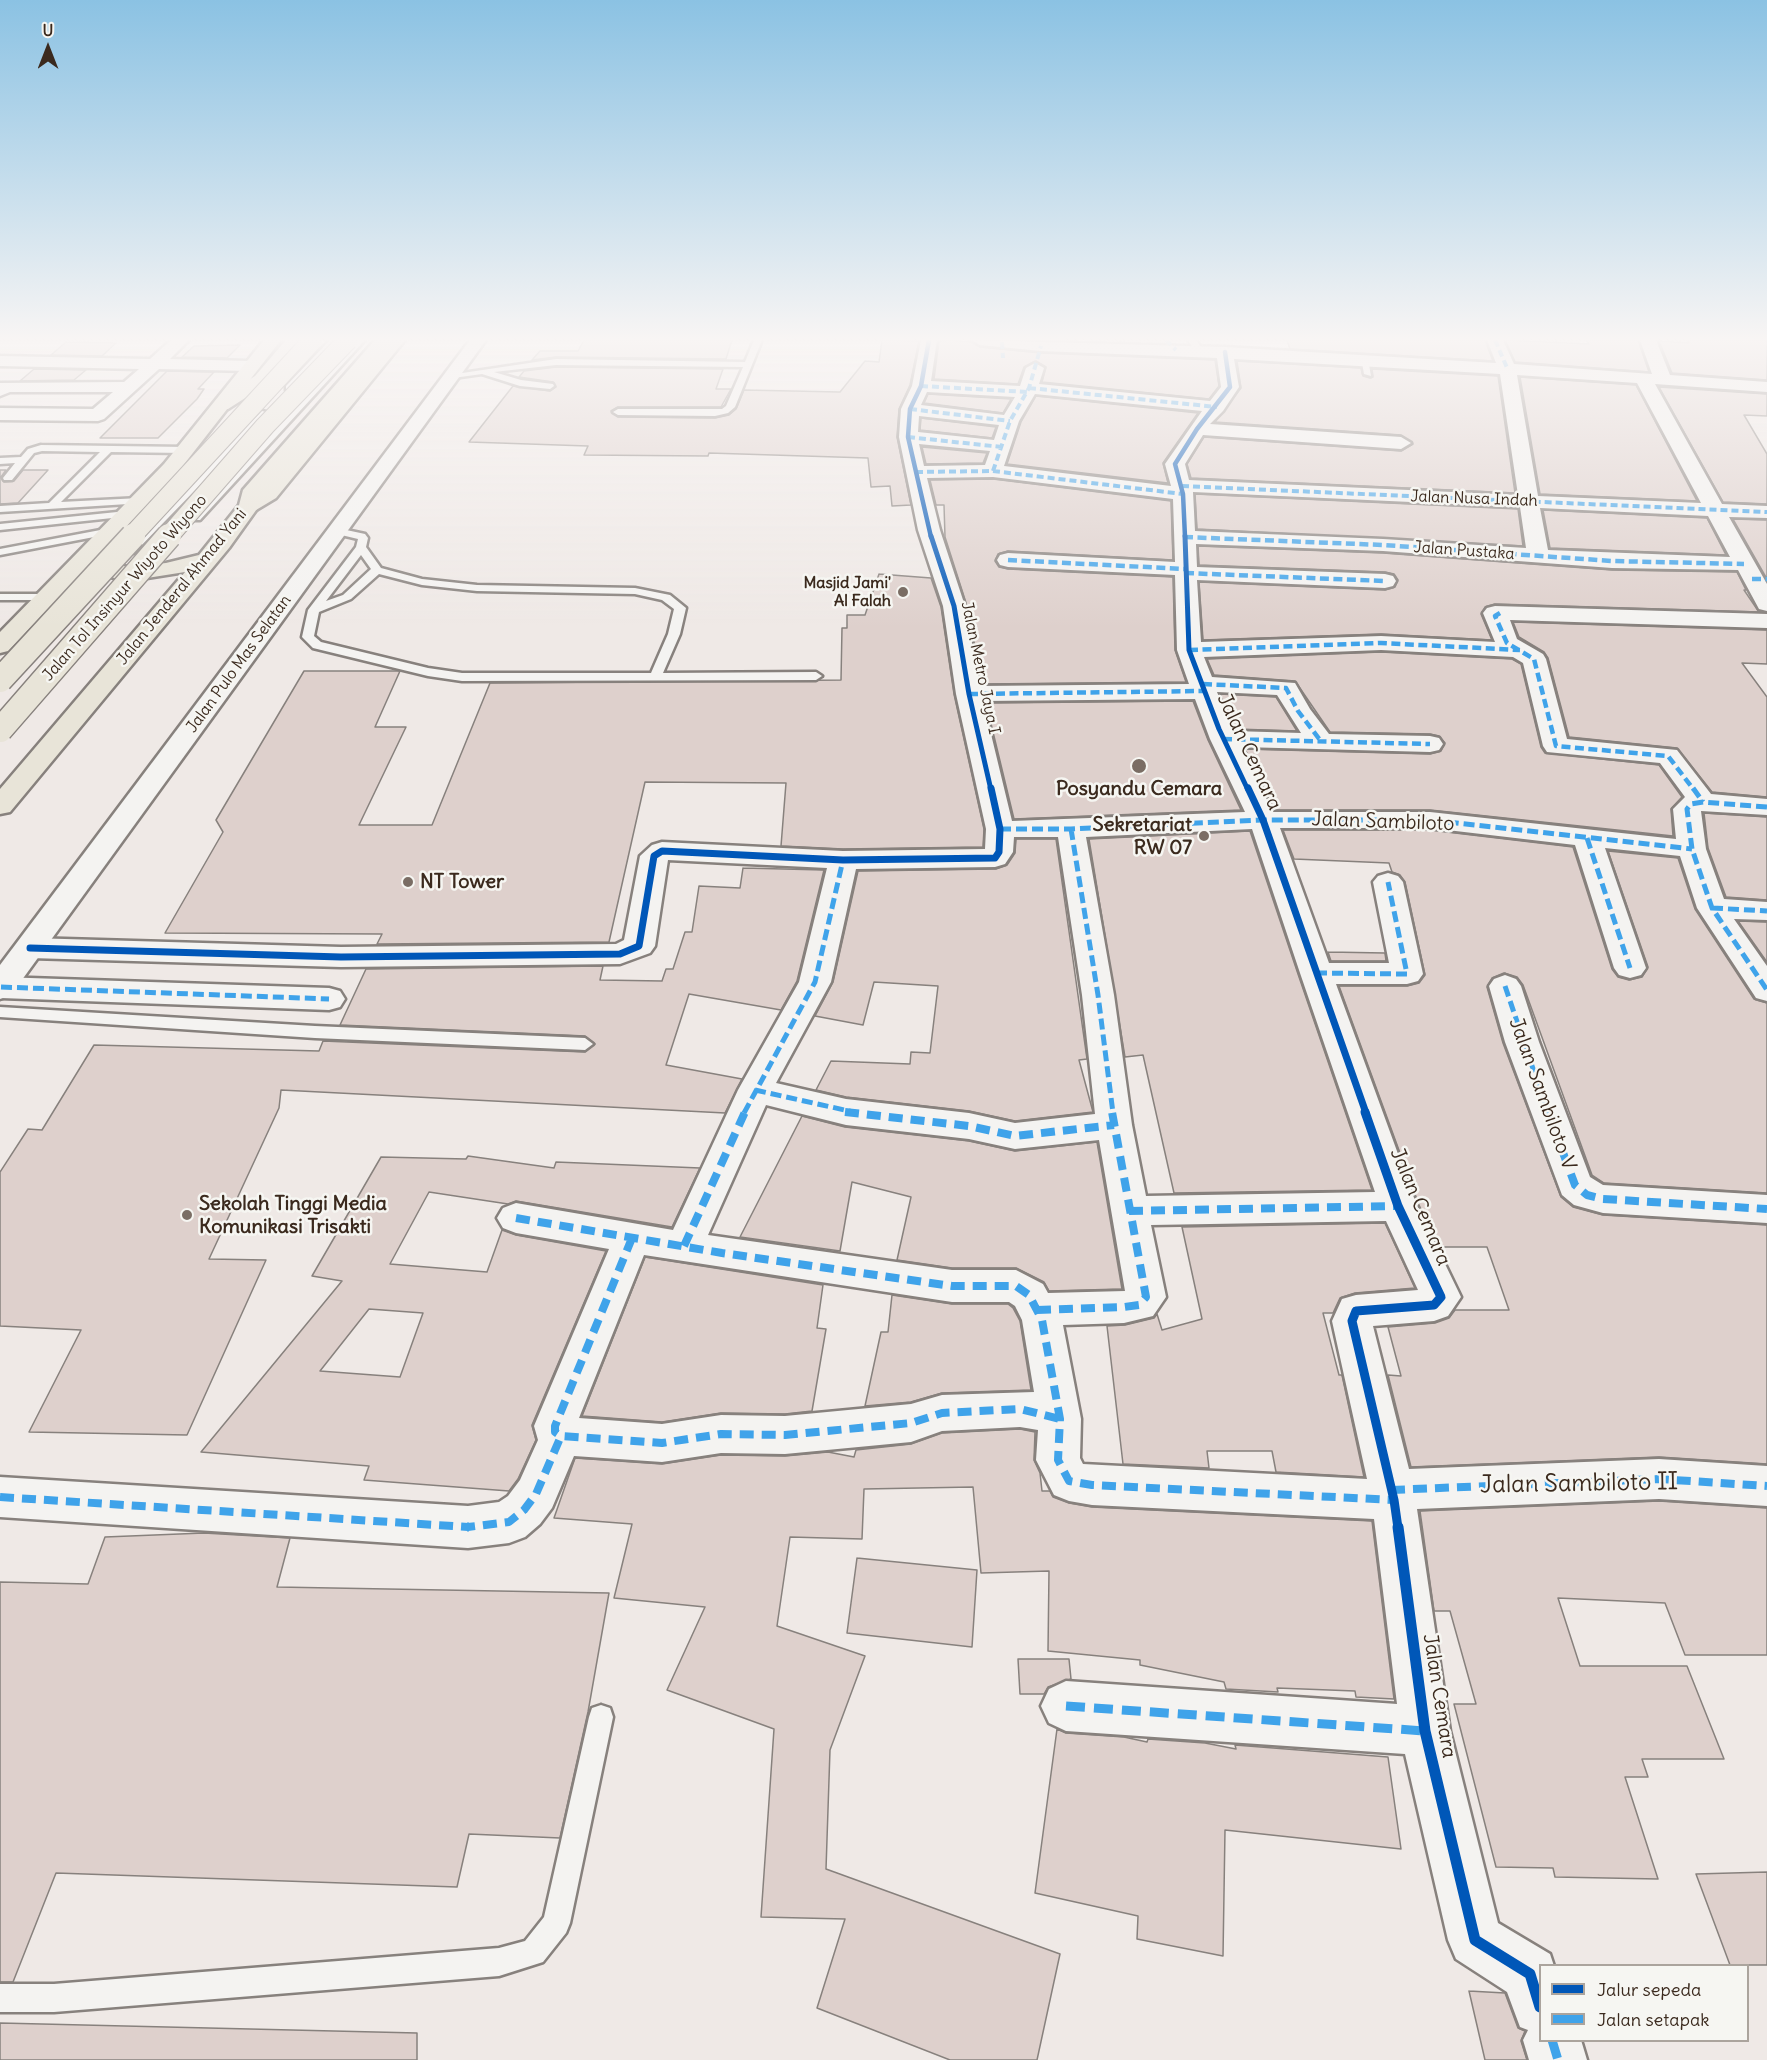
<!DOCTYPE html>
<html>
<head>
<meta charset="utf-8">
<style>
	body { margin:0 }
	#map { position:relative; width:1767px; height:2060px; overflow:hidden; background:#efe9e6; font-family:Delius,sans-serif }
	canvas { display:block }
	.legend { position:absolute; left:1539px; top:1964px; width:210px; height:78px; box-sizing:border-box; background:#f6f6f2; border:2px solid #aba49d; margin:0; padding:8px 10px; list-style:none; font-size:18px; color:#3b2a1e }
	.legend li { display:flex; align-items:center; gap:12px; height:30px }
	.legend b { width:30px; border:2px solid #aba49d }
	.north { position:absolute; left:18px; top:18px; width:60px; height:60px; -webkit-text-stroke:4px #f6f6f2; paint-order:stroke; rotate:0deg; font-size:16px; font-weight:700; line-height:24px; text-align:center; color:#3b2a1e }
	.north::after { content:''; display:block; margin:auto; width:21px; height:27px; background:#3b2a1e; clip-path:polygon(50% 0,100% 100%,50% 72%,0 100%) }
</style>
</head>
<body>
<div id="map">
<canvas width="1767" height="2060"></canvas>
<ul class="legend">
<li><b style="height:8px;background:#0057b8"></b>Jalur sepeda</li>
<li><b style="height:8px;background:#3fa3ea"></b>Jalan setapak</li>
</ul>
<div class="north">U</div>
</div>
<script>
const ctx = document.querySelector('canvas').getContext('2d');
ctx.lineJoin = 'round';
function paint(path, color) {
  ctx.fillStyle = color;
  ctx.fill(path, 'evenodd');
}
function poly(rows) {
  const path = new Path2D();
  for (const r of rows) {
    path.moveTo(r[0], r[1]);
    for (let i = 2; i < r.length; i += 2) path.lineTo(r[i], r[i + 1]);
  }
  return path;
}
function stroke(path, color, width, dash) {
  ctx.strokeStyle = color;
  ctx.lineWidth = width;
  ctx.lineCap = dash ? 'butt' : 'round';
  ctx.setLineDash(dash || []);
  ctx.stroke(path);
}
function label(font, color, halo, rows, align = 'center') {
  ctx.font = font + ' Delius,sans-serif';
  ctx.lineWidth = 5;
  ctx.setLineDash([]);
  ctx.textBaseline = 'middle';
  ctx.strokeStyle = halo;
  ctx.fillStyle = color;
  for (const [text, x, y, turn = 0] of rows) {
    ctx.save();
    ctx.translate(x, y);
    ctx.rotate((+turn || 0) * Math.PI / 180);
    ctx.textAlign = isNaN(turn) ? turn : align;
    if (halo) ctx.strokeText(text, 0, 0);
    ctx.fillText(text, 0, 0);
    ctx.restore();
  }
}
const building = poly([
	[584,340,732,340,726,359,556,357,532,360,540,351,578,351,584,340],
	[882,340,919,341,910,385,899,409,897,437,911,505,892,506,890,486,871,487,868,458,709,453,708,456,584,455,588,446,469,442,513,386,550,391,556,387,553,382,519,377,524,371,556,367,723,369,716,389,731,389,721,407,618,407,611,411,618,417,715,418,729,415,736,409,744,390,840,392,865,361,879,362,882,340],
	[950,340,971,342,980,347,1041,353,1215,360,1219,386,1209,399,1042,382,1046,367,1036,361,1024,367,1018,384,934,379,939,341,950,340],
	[1287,340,1485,340,1493,361,1290,349,1287,340],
	[1505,340,1589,344,1586,340,1638,340,1649,372,1515,362,1505,340],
	[1687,340,1767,340,1767,380,1672,373,1659,341,1689,343,1687,340],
	[66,342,116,343,102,356,51,355,66,342],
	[240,345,227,358,182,357,194,346,240,345],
	[1237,361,1361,368,1363,376,1370,378,1373,377,1372,369,1498,376,1515,493,1191,478,1187,464,1204,437,1401,451,1413,444,1401,435,1215,422,1241,388,1237,361],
	[34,369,86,370,74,380,20,381,34,369],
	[167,371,214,372,198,389,204,389,197,399,158,438,100,438,167,371],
	[1520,377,1636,385,1697,501,1540,494,1520,377],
	[1659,387,1767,394,1767,416,1744,415,1767,454,1767,504,1723,502,1659,387],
	[928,394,1011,399,1003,413,924,403,928,394],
	[1036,396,1198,413,1163,463,1168,483,1007,464,1021,422,1036,396],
	[921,418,996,427,992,438,920,430,921,418],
	[922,447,987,453,983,463,926,464,922,447],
	[0,470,6,470,1,477,4,482,14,481,23,470,48,470,18,503,0,504,0,470],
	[993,479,1171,501,1173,560,1008,551,998,554,995,561,999,567,1008,569,1173,577,1175,650,1186,682,982,684,967,606,945,537,944,505,936,505,930,480,993,479],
	[1195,494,1518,509,1523,546,1197,529,1195,494],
	[1543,510,1707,518,1726,555,1550,548,1543,510],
	[1733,519,1767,520,1767,579,1733,519],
	[1198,546,1383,553,1612,570,1737,572,1746,590,1744,590,1759,612,1495,604,1485,607,1481,614,1492,640,1381,634,1203,640,1199,582,1385,590,1395,587,1398,580,1394,574,1385,572,1199,565,1198,546],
	[879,574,931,578,941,607,954,694,984,829,983,847,843,849,781,846,786,783,645,782,609,942,377,944,382,934,165,933,223,832,216,820,304,671,400,671,375,727,406,727,359,825,432,825,490,683,841,680,842,628,847,628,847,615,865,615,879,574],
	[1513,622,1767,630,1767,664,1742,663,1767,697,1767,797,1712,792,1677,748,1569,737,1548,658,1544,652,1519,637,1513,622],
	[1381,652,1512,659,1521,664,1541,747,1545,753,1659,765,1682,797,1671,809,1673,836,1430,810,1274,810,1245,749,1430,754,1441,751,1445,743,1439,736,1430,734,1330,732,1295,681,1214,675,1207,659,1381,652],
	[1220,694,1276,697,1297,731,1235,729,1220,694],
	[1193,701,1208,740,1241,810,1014,819,986,703,1193,701],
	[1704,813,1767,817,1767,900,1726,897,1708,848,1704,813],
	[1283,830,1430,830,1573,847,1612,969,1618,977,1629,980,1642,977,1648,967,1608,851,1678,858,1695,909,1754,999,1767,1003,1767,1193,1604,1183,1592,1175,1523,985,1517,977,1504,973,1492,978,1487,987,1503,1043,1561,1197,1573,1207,1603,1215,1767,1225,1767,1464,1659,1457,1411,1467,1388,1375,1401,1376,1388,1327,1435,1323,1449,1318,1455,1310,1509,1310,1487,1247,1439,1247,1419,1205,1339,986,1407,986,1419,983,1425,975,1405,882,1400,875,1392,872,1389,863,1294,859,1283,830],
	[1250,831,1298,974,1372,1190,1174,1193,1143,1055,1125,1057,1089,839,1250,831],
	[1016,839,1056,839,1087,1059,1079,1060,1093,1112,1015,1121,969,1111,846,1097,816,1090,831,1061,910,1064,911,1052,930,1053,938,986,874,982,863,1025,815,1016,833,982,858,871,996,869,1007,865,1015,853,1016,839],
	[743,868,824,870,797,981,781,1010,689,994,666,1065,742,1079,725,1113,281,1090,279,1108,209,1259,266,1260,187,1435,29,1432,81,1330,0,1326,0,1172,28,1129,42,1130,94,1045,319,1051,323,1041,585,1052,595,1044,585,1036,340,1025,366,969,603,966,600,980,662,981,666,969,673,969,685,932,692,932,699,886,740,888,743,868],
	[1738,921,1767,922,1767,962,1738,921],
	[1328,952,1385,953,1386,961,1331,961,1328,952],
	[802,1116,845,1127,969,1141,1015,1151,1097,1142,1122,1289,1049,1291,1044,1282,1016,1268,952,1268,897,1260,911,1197,852,1182,840,1251,740,1237,802,1116],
	[468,1156,554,1168,556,1162,700,1168,672,1227,516,1201,508,1204,429,1192,390,1264,487,1272,502,1230,516,1235,606,1251,532,1425,536,1440,518,1479,509,1491,364,1480,369,1466,201,1452,342,1281,312,1276,381,1157,466,1159,468,1156],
	[369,1309,423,1313,400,1377,320,1371,369,1309],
	[1385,1223,1415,1288,1355,1293,1340,1298,1333,1313,1323,1313,1339,1375,1342,1375,1364,1477,1276,1472,1272,1451,1207,1451,1209,1468,1123,1464,1107,1326,1125,1325,1154,1318,1157,1314,1162,1330,1202,1319,1182,1227,1385,1223],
	[645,1257,823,1285,817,1328,826,1329,812,1411,785,1414,721,1413,662,1422,582,1416,645,1257],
	[892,1295,952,1304,1008,1304,1013,1308,1020,1321,1031,1390,942,1393,911,1402,865,1406,881,1332,888,1332,892,1295],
	[1020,1429,1035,1432,1034,1460,1040,1473,1042,1491,1050,1491,1053,1497,1069,1503,1092,1507,1372,1521,1394,1699,1356,1697,1355,1691,1277,1688,1278,1692,1226,1689,1224,1682,1140,1665,1140,1660,1048,1651,1049,1571,981,1573,973,1487,864,1489,862,1539,790,1537,777,1626,865,1656,830,1750,826,1869,1060,1954,1037,2060,950,2060,817,2008,845,1919,761,1917,774,1729,667,1690,705,1607,614,1598,632,1524,554,1518,575,1458,662,1464,721,1455,785,1456,828,1452,854,1457,856,1450,911,1444,942,1433,1020,1429],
	[1659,1501,1767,1508,1767,1655,1685,1655,1665,1603,1558,1598,1580,1666,1687,1666,1724,1759,1642,1759,1648,1777,1625,1777,1658,1879,1555,1877,1553,1868,1496,1867,1454,1704,1476,1704,1450,1611,1434,1611,1420,1511,1659,1501],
	[204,1533,290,1538,277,1587,609,1593,588,1712,560,1838,469,1834,457,1887,56,1873,13,1982,0,1982,0,1582,88,1584,105,1537,204,1533],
	[857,1558,977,1570,972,1647,847,1633,857,1558],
	[1018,1659,1069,1659,1071,1679,1048,1687,1044,1694,1020,1694,1018,1659],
	[1057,1729,1066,1733,1124,1737,1147,1742,1148,1739,1205,1743,1236,1749,1235,1745,1388,1757,1401,1849,1225,1830,1223,1956,1137,1939,1138,1916,1035,1893,1057,1729],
	[1767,1872,1767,1965,1730,1965,1696,1874,1767,1872],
	[1469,1991,1505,1993,1518,2028,1525,2031,1521,2041,1527,2060,1485,2060,1469,1991],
	[0,2023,417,2033,417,2060,0,2060,0,2023]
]);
const service = poly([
	[330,340,339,340,292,390,286,390,286,386,330,340],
	[357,340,365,340,200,520,192,520,192,516,357,340],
	[754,340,762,340,735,407,728,413,715,416,618,415,613,412,618,409,722,409,726,406,743,367,556,365,494,372,521,380,553,384,554,386,550,389,520,386,482,374,453,378,449,375,556,359,745,362,754,340],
	[1188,340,1196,340,1200,346,1193,348,1188,340],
	[1361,357,1368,359,1371,376,1364,374,1361,357],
	[262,411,270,413,134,553,126,553,126,549,262,411],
	[41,445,186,447,191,450,186,453,111,452,61,502,140,498,144,499,144,503,0,512,0,506,49,503,100,452,42,451,34,453,12,480,4,480,3,478,15,463,0,464,0,458,21,457,28,449,41,445],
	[127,511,131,512,131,516,0,530,0,524,127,511],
	[111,528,116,531,115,533,0,555,0,549,111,528],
	[337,528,365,534,368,538,366,547,381,568,422,579,477,585,635,588,670,595,686,608,680,634,663,673,816,672,822,676,816,680,462,681,428,676,313,648,302,637,308,610,356,547,358,539,333,533,333,529,337,528],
	[361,555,371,569,343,595,326,601,361,555],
	[379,574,422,585,477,591,635,594,662,600,674,609,668,634,651,673,462,673,428,668,321,642,314,636,319,612,351,599,379,574],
	[0,594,45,594,51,597,45,600,0,600,0,594],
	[0,1007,315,1026,585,1038,593,1044,585,1050,315,1038,0,1017,0,1007],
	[601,1705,610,1708,613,1717,570,1923,566,1933,543,1962,499,1976,54,2012,0,2012,0,1984,54,1984,499,1948,525,1941,544,1917,589,1717,592,1708,601,1705]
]);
const minor = poly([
	[171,340,189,340,170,359,250,361,259,366,250,371,159,369,104,419,98,421,0,420,0,408,93,409,113,392,10,392,0,396,0,383,124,382,139,369,0,366,0,356,150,359,171,340],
	[921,340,937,340,931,381,1020,386,1026,368,1035,363,1044,368,1039,384,1210,401,1221,387,1217,358,1041,351,980,345,972,340,1225,347,1496,363,1487,340,1503,340,1514,364,1652,374,1640,340,1656,340,1670,375,1767,382,1767,392,1655,384,1722,504,1767,506,1767,518,1729,517,1767,584,1767,611,1759,609,1738,570,1612,568,1383,551,1196,544,1197,567,1385,574,1393,576,1396,581,1393,586,1385,588,1197,580,1201,642,1381,636,1495,642,1483,613,1487,608,1495,606,1767,614,1767,628,1510,620,1517,639,1543,654,1546,659,1567,739,1677,750,1711,794,1767,799,1767,815,1701,811,1706,849,1724,899,1767,902,1767,920,1734,919,1767,966,1767,1001,1756,998,1697,908,1680,856,1605,848,1646,968,1641,975,1630,978,1619,975,1614,968,1575,845,1430,828,1280,828,1329,963,1389,963,1373,882,1378,876,1388,873,1398,876,1403,882,1423,974,1418,981,1407,984,1336,984,1417,1206,1461,1297,1448,1316,1434,1321,1373,1326,1409,1469,1659,1459,1767,1466,1767,1506,1659,1499,1417,1509,1450,1731,1498,1923,1550,1954,1554,1966,1540,1966,1540,2040,1581,2040,1587,2060,1529,2060,1523,2040,1528,2030,1520,2027,1507,1992,1456,1959,1448,1940,1405,1754,1066,1731,1049,1723,1041,1706,1049,1689,1066,1681,1397,1704,1374,1519,1092,1505,1069,1501,1054,1495,1036,1460,1038,1430,1020,1427,942,1431,911,1442,785,1454,721,1453,662,1462,574,1456,552,1508,540,1524,525,1537,509,1543,468,1548,0,1517,0,1477,468,1506,499,1502,508,1496,520,1480,538,1440,534,1426,609,1249,516,1233,503,1228,497,1218,503,1208,516,1203,673,1230,738,1090,799,982,827,868,668,860,655,946,650,953,620,964,341,967,30,958,19,955,14,948,19,941,30,938,341,947,616,944,624,940,640,856,652,845,662,842,843,851,985,849,986,829,956,694,943,606,918,530,899,437,901,409,912,386,921,340],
	[1234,359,1500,374,1518,495,1189,480,1185,464,1203,435,1401,449,1411,443,1401,437,1210,424,1223,411,1239,387,1234,359],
	[1517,375,1637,383,1701,503,1538,496,1517,375],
	[927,392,1015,397,1004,415,921,405,927,392],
	[1035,394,1202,411,1165,464,1171,486,1004,466,1019,421,1035,394],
	[919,416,999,425,994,440,918,432,919,416],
	[919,444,990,451,985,465,924,466,919,444],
	[993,477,1173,499,1175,562,1008,553,1000,555,997,560,1000,565,1008,567,1175,575,1177,650,1189,684,980,686,965,606,940,530,927,478,993,477],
	[1193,492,1520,507,1526,548,1383,539,1195,531,1193,492],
	[1540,508,1708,516,1730,557,1548,550,1540,508],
	[1381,650,1513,657,1523,663,1543,746,1547,752,1660,763,1685,797,1673,809,1676,839,1430,812,1273,812,1241,747,1430,752,1439,750,1443,744,1439,738,1430,736,1329,734,1310,709,1295,683,1212,677,1204,657,1381,650],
	[1217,692,1277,695,1301,733,1233,731,1217,692],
	[1195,699,1210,739,1245,812,1012,821,983,701,1195,699],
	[1252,829,1300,973,1375,1192,1146,1196,1132,1125,1114,995,1086,837,1252,829],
	[1014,837,1058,837,1082,995,1095,1114,1015,1123,969,1113,846,1099,776,1083,831,982,856,869,995,867,1005,864,1013,852,1014,837],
	[766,1105,846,1125,969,1139,1015,1149,1099,1140,1125,1291,1048,1293,1043,1284,1016,1270,952,1270,708,1235,766,1105],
	[1386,1221,1418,1290,1356,1295,1342,1299,1332,1321,1367,1479,1083,1464,1080,1458,1081,1419,1063,1325,1124,1323,1153,1316,1166,1297,1151,1225,1386,1221],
	[644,1255,952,1302,1009,1302,1015,1306,1022,1320,1034,1392,942,1395,911,1404,785,1416,721,1415,662,1424,579,1418,644,1255],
	[1505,975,1516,979,1521,986,1539,1042,1590,1177,1603,1185,1767,1195,1767,1223,1603,1213,1574,1205,1562,1195,1505,1042,1489,986,1494,979,1505,975],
	[0,977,329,988,340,991,345,999,340,1007,329,1010,1,998,0,977]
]);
const tertiary = poly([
	[470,340,486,340,11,995,0,999,0,965,470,340]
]);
const trunk = poly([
	[264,340,281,340,178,472,95,560,128,567,166,563,199,555,239,505,243,490,375,340,392,340,260,495,259,506,229,548,10,812,0,814,0,789,185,572,128,581,84,571,8,651,0,653,0,632,164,464,264,340]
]);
const motorway = poly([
	[286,340,303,340,267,384,228,409,216,409,213,405,216,401,255,376,286,340],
	[388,340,405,340,276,498,256,510,242,510,239,506,242,502,262,490,388,340]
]);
const motorwayBridgeFar1 = poly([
	[131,537,313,340],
	[168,537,265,426,348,340]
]);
const motorwayBridge = poly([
	[0,680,133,536],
	[0,730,169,536]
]);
const quietFar4 = poly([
	[1166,340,1176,350],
	[1495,340,1508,370],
	[1002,342,1003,358],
	[921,386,1027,392],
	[1029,388,1217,407],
	[910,409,1010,421],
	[908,437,1002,447],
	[993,471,1010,421,1029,388,1041,346],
	[916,472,993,471,1183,494],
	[1182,486,1767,512],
	[1184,537,1194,537]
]);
const quietFar3 = poly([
	[1184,537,1383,545,1612,561,1744,564],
	[1008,560,1185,569],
	[1185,573,1385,581],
	[1752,579,1767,579],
	[1500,613,1495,616,1507,643,1534,659,1556,746,1668,756,1694,790],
	[1189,650,1381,643,1520,650],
	[1203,684,1286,688,1298,711,1320,740],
	[969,694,1203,691],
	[1223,739,1430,744]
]);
const quietFar2 = poly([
	[1693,788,1703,802],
	[1767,807,1703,802,1691,804,1687,809,1692,849,1712,908,1767,990],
	[1000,829,1071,829,1263,820,1430,820,1692,849],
	[1071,829,1098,995,1113,1113],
	[1587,838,1630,968],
	[1712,908,1767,911],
	[1316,973,1407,974,1388,882],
	[1505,986,1548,1113],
	[1,987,329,999],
	[755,1090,858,1113],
	[744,1113,815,982,843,860]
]);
const quietFar1 = poly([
	[845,1112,969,1126,1015,1136,1114,1125],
	[1548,1112,1575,1185,1587,1195,1603,1199,1767,1209],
	[1129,1211,1398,1206],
	[516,1218,722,1253,952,1286,1016,1286,1029,1295,1042,1320,1060,1419,1058,1460,1069,1481,1092,1485,1394,1500],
	[632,1238,555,1426,555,1432,561,1436,662,1443,721,1434,785,1435,911,1423,942,1413,1020,1409,1060,1419],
	[684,1246,745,1112],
	[1037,1310,1124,1307,1139,1305,1146,1297,1112,1112],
	[1391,1490,1659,1479,1767,1486],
	[0,1497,468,1527,509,1522,524,1510,536,1494,561,1436]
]);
const quiet = poly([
	[467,1527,469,1527],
	[1066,1706,1425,1731],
	[1552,2040,1558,2060]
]);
const cyclewayFar4 = poly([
	[929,340,921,386,910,409,908,437,931,537],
	[1185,537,1183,494,1175,464,1197,429,1230,387,1225,352]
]);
const cyclewayFar3 = poly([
	[931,536,954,606,969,694,991,790],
	[1185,536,1189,650,1219,729,1248,790]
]);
const cyclewayFar2 = poly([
	[1248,788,1263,820,1366,1113],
	[30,948,341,957,620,954,639,946,654,856,662,851,843,860,995,858,999,852,1000,829,991,788]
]);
const cyclewayFar1 = poly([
	[1365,1112,1398,1206,1441,1297,1434,1305,1356,1311,1352,1321,1394,1500,1398,1528]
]);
const cycleway = poly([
	[1398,1527,1425,1731,1475,1940,1530,1974,1540,2007]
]);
const markers = [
	[903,592,6,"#7a6d64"],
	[1139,766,8,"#7a6d64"],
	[1204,836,6,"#7a6d64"],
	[408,882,6,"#7a6d64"],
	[187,1215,6,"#7a6d64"]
];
const farStreetnames = [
	["Jalan Nusa Indah",1474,499,2],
	["Jalan Pustaka",1464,551,4],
	["Jalan Jenderal Ahmad Yani",182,587,-51],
	["Jalan Tol Insinyur Wiyoto Wiyono",125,588,-49],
	["Jalan Pulo Mas Selatan",239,664,-54],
	["Jalan Metro Jaya I",980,668,78]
];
const farPoinames = [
	["Masjid Jami'",891,583],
	["Al Falah",891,601]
];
const streetNames = [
	["Jalan Cemara",1249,752,65],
	["Jalan Sambiloto",1383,822,2],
	["Jalan Sambiloto V",1542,1094,70],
	["Jalan Cemara",1420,1207,67],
	["Jalan Cemara",1439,1696,81]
];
const poiNames = [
	["Posyandu Cemara",1139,789,"center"],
	["Sekretariat",1192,825,"right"],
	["RW 07",1192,848,"right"],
	["NT Tower",420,882],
	["Sekolah Tinggi Media",199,1204],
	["Komunikasi Trisakti",199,1227]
];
const nearStreetnames = [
	["Jalan Sambiloto II",1579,1484,-1]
];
paint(building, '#ded0cc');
stroke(building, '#87817d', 1.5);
stroke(service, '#87817d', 5);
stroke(minor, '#87817d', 5);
stroke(tertiary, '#87817d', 5);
stroke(trunk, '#87817d', 5);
stroke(motorway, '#87817d', 5);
paint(service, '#f4f3f1');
paint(minor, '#f4f3f1');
paint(tertiary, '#f4f3f1');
paint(trunk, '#e8e4d8');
paint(motorway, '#e8e4d8');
stroke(motorwayBridgeFar1, '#87817d', 21, []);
stroke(motorwayBridge, '#87817d', 27, []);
stroke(motorwayBridgeFar1, '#e8e4d8', 19);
stroke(motorwayBridge, '#e8e4d8', 24);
stroke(quietFar4, '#3fa3ea', 4, [7, 4]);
stroke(quietFar3, '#3fa3ea', 4.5, [9, 4.5]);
stroke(quietFar2, '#3fa3ea', 5, [11, 5]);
stroke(quietFar1, '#3fa3ea', 8, [14, 8]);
stroke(quiet, '#3fa3ea', 9, [19, 9]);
stroke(cyclewayFar4, '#0057b8', 4.5);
stroke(cyclewayFar3, '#0057b8', 5);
stroke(cyclewayFar2, '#0057b8', 7);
stroke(cyclewayFar1, '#0057b8', 9);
stroke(cycleway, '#0057b8', 11);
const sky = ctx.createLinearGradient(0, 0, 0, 628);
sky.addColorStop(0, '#8bc2e3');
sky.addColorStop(0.54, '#f8f5f4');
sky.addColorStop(1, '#f8f5f400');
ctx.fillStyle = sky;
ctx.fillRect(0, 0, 1767, 628);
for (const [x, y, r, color] of markers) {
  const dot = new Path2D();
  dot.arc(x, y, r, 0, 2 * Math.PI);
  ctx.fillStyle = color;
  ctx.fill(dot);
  stroke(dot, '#f6f6f2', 2);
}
label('16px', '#3b2a1e', '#f6f6f2', farStreetnames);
label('bold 16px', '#3b2a1e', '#f6f6f2', farPoinames, 'right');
label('20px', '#3b2a1e', '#f6f6f2', streetNames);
label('bold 20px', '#3b2a1e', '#f6f6f2', poiNames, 'left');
label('24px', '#3b2a1e', '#f6f6f2', nearStreetnames);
</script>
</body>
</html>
